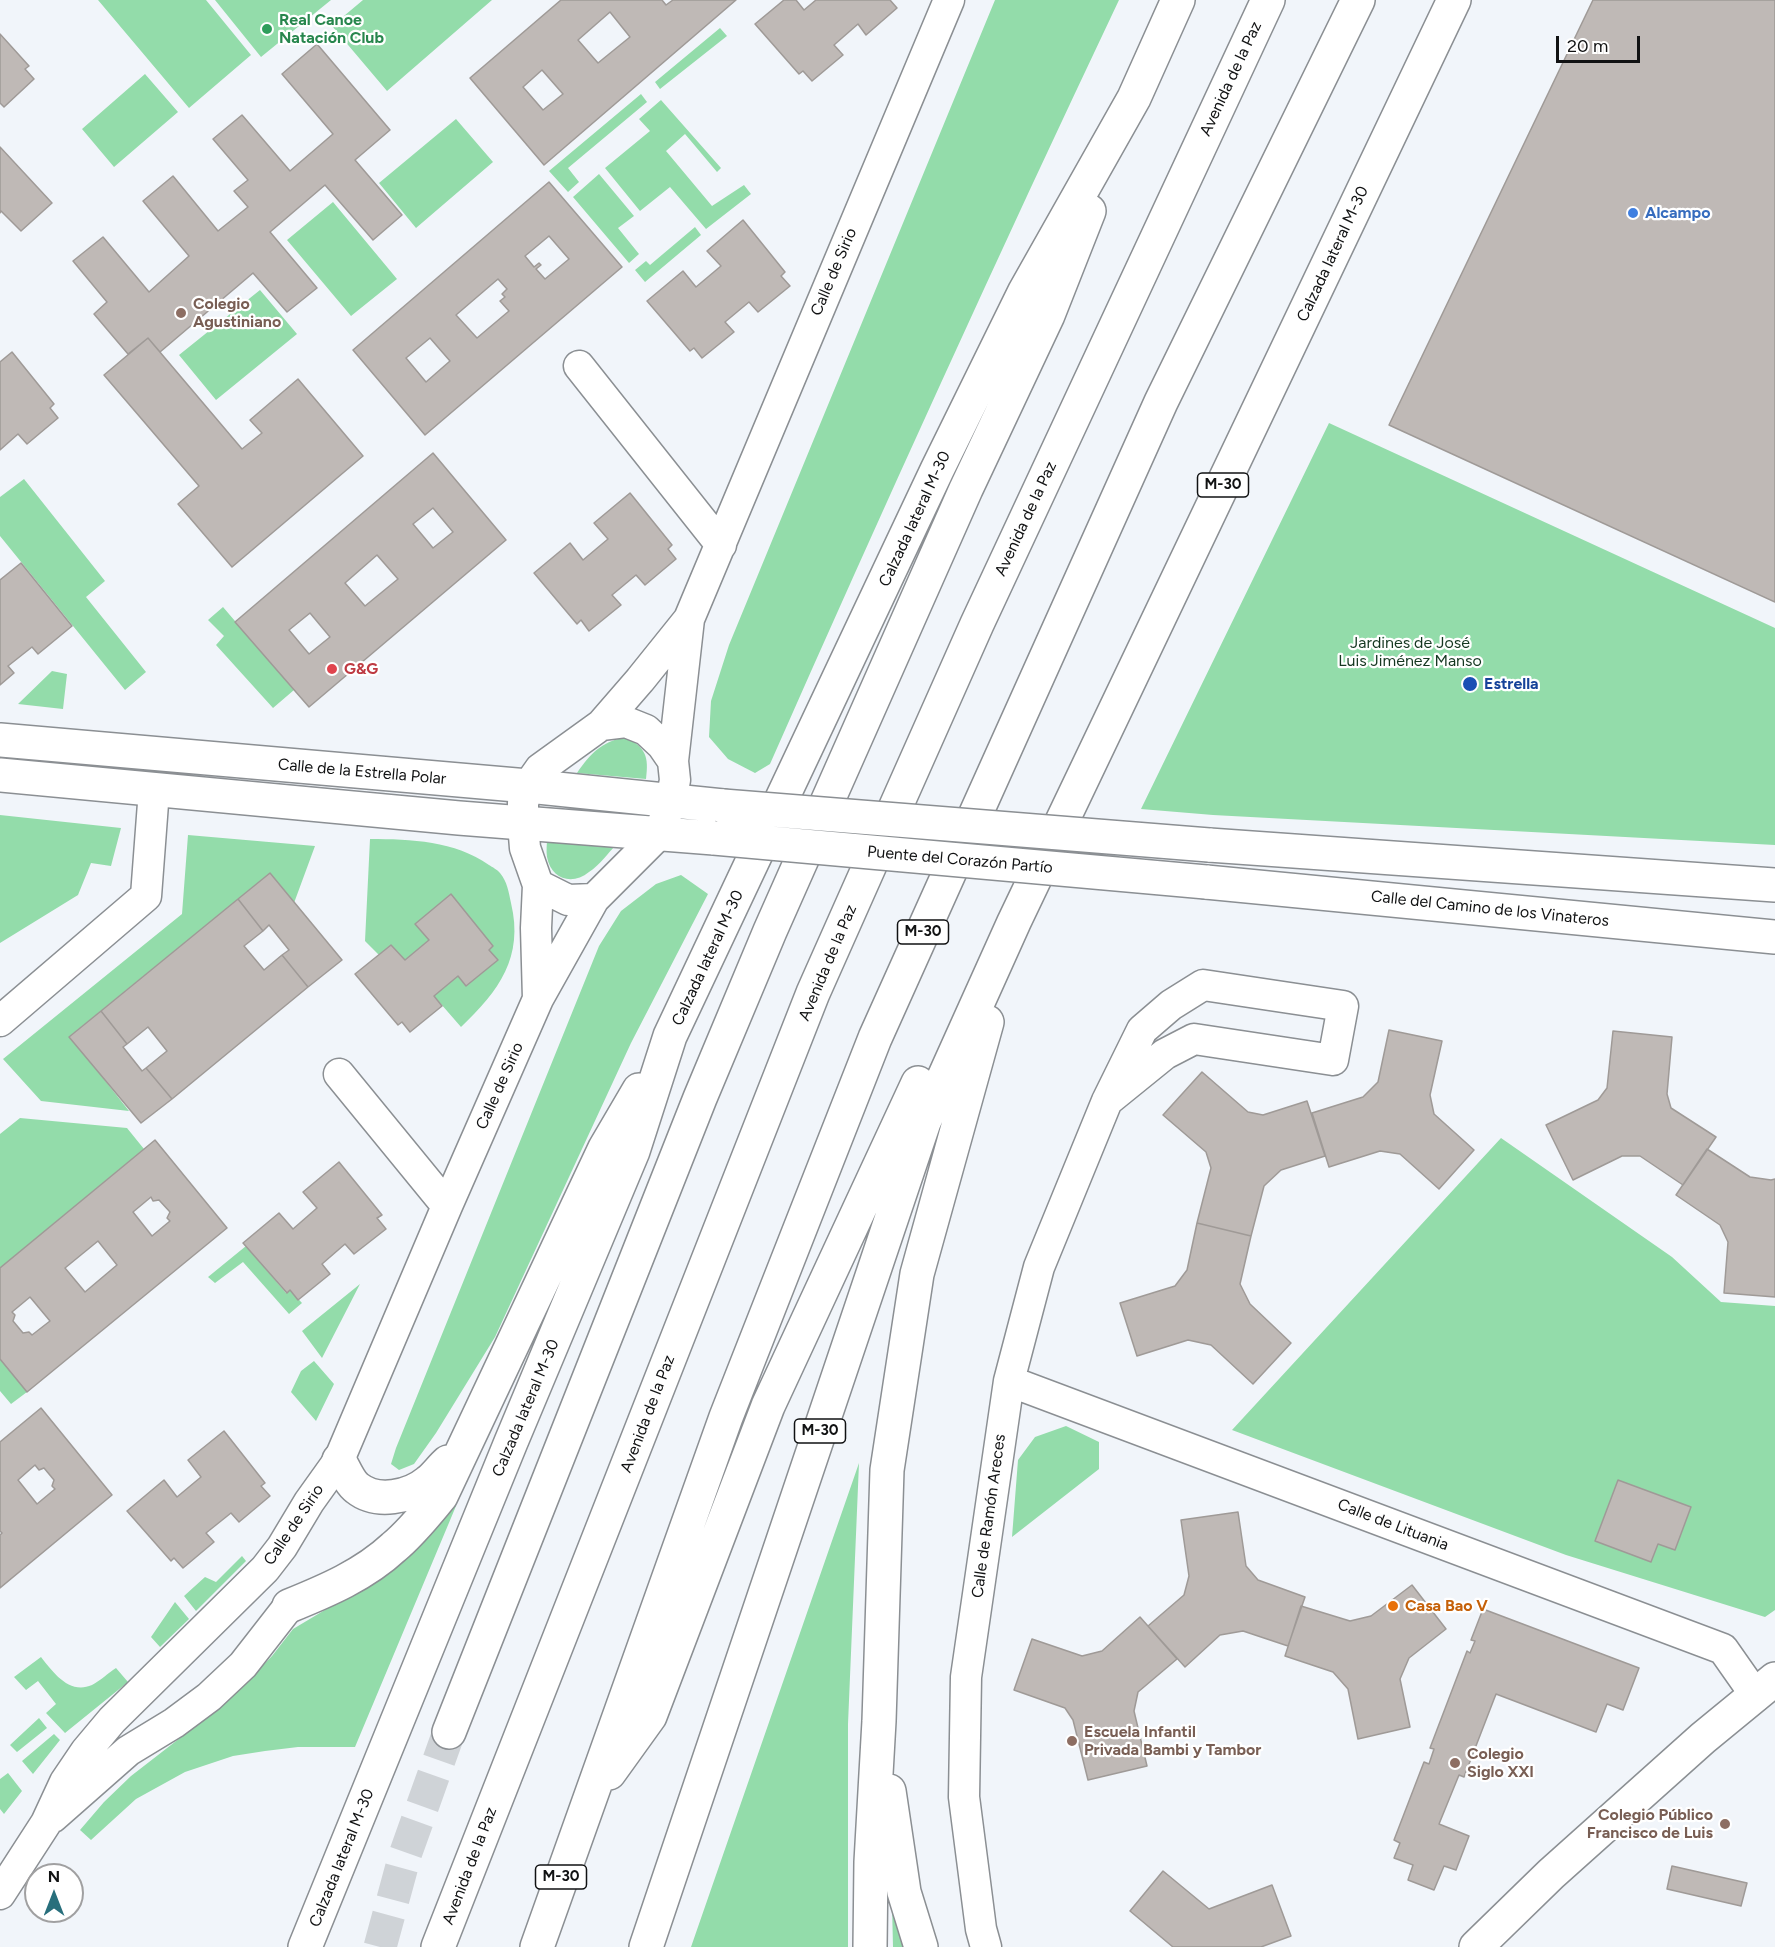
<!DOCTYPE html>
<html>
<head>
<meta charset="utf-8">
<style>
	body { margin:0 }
	#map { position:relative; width:1775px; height:1947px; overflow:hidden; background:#f1f5fa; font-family:Figtree,sans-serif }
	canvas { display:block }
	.north { position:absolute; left:24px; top:1863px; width:60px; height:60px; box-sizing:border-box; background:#fff; border:2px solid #a0a0a1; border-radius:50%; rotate:0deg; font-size:16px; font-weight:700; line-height:24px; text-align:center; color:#111213 }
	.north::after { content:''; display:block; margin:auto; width:21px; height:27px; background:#286f7c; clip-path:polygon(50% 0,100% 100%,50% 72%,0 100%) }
	.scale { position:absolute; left:1556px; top:36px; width:84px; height:27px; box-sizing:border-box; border:3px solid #111213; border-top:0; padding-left:8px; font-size:18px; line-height:21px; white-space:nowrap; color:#111213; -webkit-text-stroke:4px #fff; paint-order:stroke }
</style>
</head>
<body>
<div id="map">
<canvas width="1775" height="1947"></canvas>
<div class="north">N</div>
<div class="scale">20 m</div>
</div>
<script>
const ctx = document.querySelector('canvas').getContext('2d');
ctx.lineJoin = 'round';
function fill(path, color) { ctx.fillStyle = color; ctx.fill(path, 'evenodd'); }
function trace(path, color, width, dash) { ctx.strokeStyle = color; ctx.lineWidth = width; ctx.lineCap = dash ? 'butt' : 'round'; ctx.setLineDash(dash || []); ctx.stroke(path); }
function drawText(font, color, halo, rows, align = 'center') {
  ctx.font = font + ' Figtree,sans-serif'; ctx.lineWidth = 4.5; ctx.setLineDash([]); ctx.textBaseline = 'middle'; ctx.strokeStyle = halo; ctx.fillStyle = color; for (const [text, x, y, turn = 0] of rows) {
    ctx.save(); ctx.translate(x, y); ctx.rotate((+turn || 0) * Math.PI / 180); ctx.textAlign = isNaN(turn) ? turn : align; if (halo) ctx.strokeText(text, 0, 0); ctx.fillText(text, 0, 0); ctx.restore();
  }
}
fill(new Path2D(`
	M 98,0 L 206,0 L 251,55 L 189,108 Z
	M 215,0 L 331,0 L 261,57 Z
	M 363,0 L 492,0 L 387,91 L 332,26 Z
	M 995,0 L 1119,0 C 999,253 883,508 770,764 L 755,773 L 728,759 L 709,737 L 711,701 L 729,645 Z
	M 720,28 L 727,36 L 660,89 L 655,82 Z
	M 145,74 L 178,112 L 114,167 L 82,129 Z
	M 641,94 L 647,102 L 568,168 L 579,182 L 568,192 L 549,171 Z
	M 661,100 L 721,168 L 717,172 L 685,134 L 666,151 L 712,206 L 744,185 L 751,194 L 706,229 L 670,187 L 640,211 L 605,168 L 650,131 L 639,119 Z
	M 456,119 L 493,162 L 416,228 L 379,183 Z
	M 599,174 L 634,216 L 618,228 L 639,254 L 629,263 L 573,197 Z
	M 333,202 L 397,279 L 351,316 L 287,240 Z
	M 695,227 L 701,235 L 645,282 L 635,270 L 646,261 L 650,265 Z
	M 260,290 L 297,334 L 216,400 L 179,355 Z
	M 1329,423 L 1775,628 L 1775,845 L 1213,815 L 1141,809 Z
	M 24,479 L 105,581 L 86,597 L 146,672 L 125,690 L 0,536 L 0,497 Z
	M 223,607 L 294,690 L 273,708 L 216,645 L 224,636 L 208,620 Z
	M 52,671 L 67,674 L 63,709 L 18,704 Z
	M 625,737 C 646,747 649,757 646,779 L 577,773 C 591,753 600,743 625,737 Z
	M 0,815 L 121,828 L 111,866 L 91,863 L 78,895 L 0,943 Z
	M 188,835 L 315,846 L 294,903 L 270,873 L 70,1036 L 129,1111 L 41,1101 L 3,1059 L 182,914 Z
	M 547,838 L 616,845 C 607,854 600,865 589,872 C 572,886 551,879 547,857 C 546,851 547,844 547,838 Z
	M 370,839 C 411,839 455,841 489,865 C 492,867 498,870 500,873 C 507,881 509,893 511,903 C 524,957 499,991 461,1027 L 434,996 L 458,976 L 466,986 L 497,960 L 489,950 L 493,946 L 451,894 L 416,924 L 429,940 L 405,960 L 391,945 L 379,955 L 365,941 Z
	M 681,875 L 708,894 L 631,1043 L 495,1337 L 436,1433 L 414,1464 L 399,1470 L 391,1464 L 396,1448 L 599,946 L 621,911 L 656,884 Z
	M 20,1118 L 127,1128 L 144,1149 L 0,1268 L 0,1134 Z
	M 1501,1138 L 1672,1257 L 1721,1302 L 1775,1306 L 1775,1610 L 1765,1617 L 1566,1555 L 1232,1430 Z
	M 246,1246 L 286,1293 L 290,1290 L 302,1303 L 289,1314 L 243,1262 L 215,1283 L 208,1277 Z
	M 360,1284 L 322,1358 L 302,1331 Z
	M 0,1359 L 27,1392 L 11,1404 L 0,1391 Z
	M 314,1361 L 334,1384 L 316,1421 L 291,1392 L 301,1371 Z
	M 1066,1426 L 1099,1442 L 1099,1469 L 1012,1537 L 1018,1460 L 1035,1437 Z
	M 859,1463 L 848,1724 L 848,1947 L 691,1947 Z
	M 454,1504 L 456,1506 L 355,1747 L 298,1747 L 265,1751 L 233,1756 L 185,1772 L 136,1799 L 91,1840 L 80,1830 L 104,1802 L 131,1776 L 229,1700 L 272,1656 L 293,1629 L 345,1598 Z
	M 242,1556 L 246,1561 L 196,1611 L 184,1596 L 205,1577 L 216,1582 Z
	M 175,1602 L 189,1619 L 160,1647 L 151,1637 Z
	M 41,1657 C 53,1672 69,1695 92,1685 C 100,1681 108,1673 116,1668 L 128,1682 L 65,1733 L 46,1713 L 56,1704 L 38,1681 L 26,1690 L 14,1677 Z
	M 39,1718 L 47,1728 L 17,1752 L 10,1745 Z
	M 54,1734 L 60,1740 L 33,1774 L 22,1761 Z
	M 8,1773 L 22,1791 L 4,1814 L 0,1809 L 0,1779 Z
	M 892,1905 L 910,1947 L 893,1947 Z`), '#93dcaa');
const building = new Path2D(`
	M 561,0 L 662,0 L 666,5 L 673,0 L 736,0 L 544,165 L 470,78 ZM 610,12 L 630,37 L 598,63 L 578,40 ZM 542,70 L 563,94 L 543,110 L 523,87 Z
	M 784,0 L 796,0 L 804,10 L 816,0 L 890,0 L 897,8 L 866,35 L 858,24 L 834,45 L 843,55 L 812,81 L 803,71 L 799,74 L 755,24 Z
	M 1593,0 L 1775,0 L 1775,602 L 1389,425 Z
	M 0,34 L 29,66 L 25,69 L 34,79 L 4,107 L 0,103 Z
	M 317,44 L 390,130 L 355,160 L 402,215 L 373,240 L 325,185 L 270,232 L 317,288 L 287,312 L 253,273 L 160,352 L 148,338 L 128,354 L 94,314 L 107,302 L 73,261 L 103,237 L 149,292 L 189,256 L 143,201 L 173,176 L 218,231 L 248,207 L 234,191 L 248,180 L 213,139 L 242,115 L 290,171 L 333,134 L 282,74 Z
	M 0,147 L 52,203 L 21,231 L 1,211 L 0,213 Z
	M 549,182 L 622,267 L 425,435 L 353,350 ZM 549,236 L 569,259 L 545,279 L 536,269 L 541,265 L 539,263 L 534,267 L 525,256 ZM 498,279 L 507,289 L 502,294 L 505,297 L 500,301 L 509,311 L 477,338 L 456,315 ZM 430,338 L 450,361 L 426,382 L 406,358 Z
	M 743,220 L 785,272 L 781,276 L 790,286 L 758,312 L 749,302 L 725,322 L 734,332 L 702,358 L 694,348 L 690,351 L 647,301 L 683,271 L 696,287 L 721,266 L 707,251 Z
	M 148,338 L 242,449 L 262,433 L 250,420 L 298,379 L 363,456 L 232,567 L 178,504 L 199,486 L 104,375 Z
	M 12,352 L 54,404 L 50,408 L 58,418 L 27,444 L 18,434 L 0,450 L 0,362 Z
	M 433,453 L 506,540 L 309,707 L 235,622 ZM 433,508 L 453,532 L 433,548 L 413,524 ZM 377,555 L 398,579 L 365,606 L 345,583 ZM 310,613 L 330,637 L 309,654 L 289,630 Z
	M 630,493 L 672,545 L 668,549 L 676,559 L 645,585 L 636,575 L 612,595 L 621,605 L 589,631 L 581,620 L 577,624 L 534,573 L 570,543 L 583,560 L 608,539 L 594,523 Z
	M 21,563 L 72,626 L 38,654 L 32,647 L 8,666 L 14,673 L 0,685 L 0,580 Z
	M 270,873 L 342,960 L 308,987 L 282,955 L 289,950 L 269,925 L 263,931 L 238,899 Z
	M 451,894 L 493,946 L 489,950 L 498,960 L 466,986 L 458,976 L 434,996 L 442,1006 L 410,1032 L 402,1022 L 398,1025 L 355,974 L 391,945 L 405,960 L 429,940 L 415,924 Z
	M 238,899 L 263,931 L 244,946 L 264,970 L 282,955 L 308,987 L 172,1099 L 146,1068 L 167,1051 L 148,1027 L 127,1044 L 101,1011 Z
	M 101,1011 L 127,1044 L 123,1047 L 142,1071 L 146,1068 L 172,1099 L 141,1123 L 69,1037 Z
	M 1389,1030 L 1442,1041 L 1430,1095 L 1434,1114 L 1474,1150 L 1439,1189 L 1400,1154 L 1380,1151 L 1329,1167 L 1312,1113 L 1363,1097 L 1378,1082 Z
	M 1613,1031 L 1672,1037 L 1667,1094 L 1671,1108 L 1716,1137 L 1683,1185 L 1640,1156 L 1622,1156 L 1573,1180 L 1546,1125 L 1598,1100 L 1607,1088 Z
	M 1202,1072 L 1248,1112 L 1263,1115 L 1307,1101 L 1325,1156 L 1281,1170 L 1264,1186 L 1251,1236 L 1197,1223 L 1211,1168 L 1206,1152 L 1163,1115 Z
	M 155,1140 L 227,1228 L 27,1392 L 0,1359 L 0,1268 ZM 151,1197 L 153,1201 L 159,1200 L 170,1212 L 167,1218 L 170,1221 L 152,1236 L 133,1212 ZM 98,1241 L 117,1265 L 85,1292 L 65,1268 ZM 30,1297 L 50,1321 L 32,1335 L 29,1332 L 23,1333 L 13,1321 L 15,1315 L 12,1312 Z
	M 1707,1149 L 1750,1177 L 1771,1180 L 1775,1179 L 1775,1297 L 1724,1293 L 1728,1242 L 1720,1225 L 1676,1195 Z
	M 339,1162 L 382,1215 L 377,1218 L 386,1229 L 354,1254 L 345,1244 L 322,1264 L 330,1274 L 298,1300 L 290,1290 L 287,1293 L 243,1243 L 279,1213 L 293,1229 L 317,1208 L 303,1192 Z
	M 1197,1223 L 1251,1236 L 1240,1284 L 1250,1304 L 1291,1343 L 1253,1384 L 1211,1345 L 1188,1340 L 1137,1356 L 1120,1303 L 1175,1286 L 1187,1270 Z
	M 41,1408 L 112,1495 L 0,1588 L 0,1535 L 2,1533 L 0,1531 L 0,1442 ZM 35,1465 L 39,1470 L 44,1468 L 54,1480 L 52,1486 L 55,1489 L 37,1504 L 18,1480 Z
	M 224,1431 L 265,1483 L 261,1486 L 270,1496 L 239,1522 L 231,1513 L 206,1533 L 214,1542 L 183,1568 L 174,1558 L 171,1561 L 127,1511 L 164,1480 L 177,1497 L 201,1477 L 188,1460 Z
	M 1618,1480 L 1691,1507 L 1675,1550 L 1658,1544 L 1651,1562 L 1595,1541 Z
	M 1238,1512 L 1246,1566 L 1258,1580 L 1305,1597 L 1288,1646 L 1243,1631 L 1220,1635 L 1185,1667 L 1148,1626 L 1184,1595 L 1189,1576 L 1181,1520 Z
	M 1412,1585 L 1446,1629 L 1409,1658 L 1400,1679 L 1410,1727 L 1358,1739 L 1348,1689 L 1333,1672 L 1285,1656 L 1301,1606 L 1350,1621 L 1371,1616 Z
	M 1483,1609 L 1639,1668 L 1623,1710 L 1607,1704 L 1596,1732 L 1496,1694 L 1464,1777 L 1459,1775 L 1439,1824 L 1469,1836 L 1456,1870 L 1444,1866 L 1434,1890 L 1408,1880 L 1413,1865 L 1394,1858 L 1400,1843 L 1394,1840 L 1424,1762 L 1429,1764 L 1434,1749 L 1430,1748 L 1467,1651 L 1470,1653 L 1475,1641 L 1471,1640 Z
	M 1140,1617 L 1177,1659 L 1138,1692 L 1134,1711 L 1147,1766 L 1088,1780 L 1073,1720 L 1065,1708 L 1014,1690 L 1032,1639 L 1082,1656 L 1102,1651 Z
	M 1672,1866 L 1747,1883 L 1741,1906 L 1667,1889 Z
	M 1163,1871 L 1209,1909 L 1272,1885 L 1291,1936 L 1261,1947 L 1173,1947 L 1130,1911 Z`);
fill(building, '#bfb9b6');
trace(building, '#9f9a97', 1.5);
trace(new Path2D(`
	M 380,1947 L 405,1855 L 449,1732`), '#cfd3d7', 33, [33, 16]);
const minor = new Path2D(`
	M 579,366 L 721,545
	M 601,725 L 640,680 L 689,619 L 949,0
	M 673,761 L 689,619
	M 538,885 L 568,900 L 594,899
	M 0,1021 L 146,896 L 154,790
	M 339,1074 L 447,1206
	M 1009,1381 L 1723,1649 L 1756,1696
	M 53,1817 L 128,1751 L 174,1723 L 209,1697 L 243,1665 L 289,1606
	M 0,1894 L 46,1823 L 65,1782 L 86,1751 L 112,1720 L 265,1569 L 282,1547 L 309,1502 L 339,1460 L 447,1206 L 538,999 L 594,899 L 659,834 L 671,801 L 675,780 L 673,761 L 662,745 L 646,730 L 626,722 L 601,725 L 540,769 L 528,786 L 523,803 L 523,823 L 525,848 L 538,885 L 536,928 L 538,999
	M 986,1947 L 981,1929 L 964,1797 L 966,1677 L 1009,1381 L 1039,1267 L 1107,1101 L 1142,1030 L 1171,1005 L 1203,985 L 1343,1006 L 1333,1060 L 1194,1039 L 1165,1054 L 1107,1101`);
const tertiary = new Path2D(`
	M 1476,1947 L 1551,1874 L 1703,1738 L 1775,1679`);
const secondary = new Path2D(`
	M 0,740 L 528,786 L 723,806
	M 0,775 L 459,818 L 714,838
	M 1209,845 L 1775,885
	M 1206,882 L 1775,937`);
const motorway = new Path2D(`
	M 339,1460 C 344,1468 349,1482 357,1488 C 377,1504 410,1497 428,1482 C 435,1477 441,1468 448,1462
	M 289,1606 C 326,1591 364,1575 394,1547 C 412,1532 426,1514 441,1496 L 605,1148 L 639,1090
	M 449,1732 L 700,1098 L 770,931 L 966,489 L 1048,315 L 1089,211
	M 609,1773 L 650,1716 L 768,1406 L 918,1083
	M 889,1791 L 904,1892 L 921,1947
	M 305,1947 L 511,1442 L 633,1151 L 670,1036 L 937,470 L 1025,291 L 1134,98 L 1178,0
	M 438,1947 L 813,993 L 977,624 L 1268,0
	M 537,1947 L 726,1417 L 875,1038 L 1161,402 L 1358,0
	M 646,1947 L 924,1122 L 1014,922 L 1454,0
	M 870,1947 L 871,1862 L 879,1721 L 887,1470 L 917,1274 L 987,1022`);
trace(minor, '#8b8f93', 33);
trace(tertiary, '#8b8f93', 36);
trace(secondary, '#8b8f93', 36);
trace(motorway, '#8b8f93', 36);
trace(minor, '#fff', 30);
trace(tertiary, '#fff', 33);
trace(secondary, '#fff', 33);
trace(motorway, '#fff', 33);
const secondaryBridge = new Path2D(`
	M 723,806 L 1209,845
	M 714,838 L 1206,882`);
trace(secondaryBridge, '#8b8f93', 36, []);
trace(secondaryBridge, '#fff', 33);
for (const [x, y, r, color] of [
	[267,29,6,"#2e9e5b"],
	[1633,213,6,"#3f7fe0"],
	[181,313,6,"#8d6e63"],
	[332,669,6,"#e0444e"],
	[1470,684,8,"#1a4fb4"],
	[1393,1606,6,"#e8710a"],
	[1072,1741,6,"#8d6e63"],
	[1455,1763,6,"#8d6e63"],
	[1725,1824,6,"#8d6e63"]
]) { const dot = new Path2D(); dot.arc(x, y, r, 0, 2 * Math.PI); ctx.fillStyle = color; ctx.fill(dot); trace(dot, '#fff', 2); }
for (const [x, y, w] of [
	[1223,485,51],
	[923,932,51],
	[820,1431,51],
	[561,1877,51]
]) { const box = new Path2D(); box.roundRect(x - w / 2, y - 12, w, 24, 4.5); ctx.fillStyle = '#fff'; ctx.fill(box); trace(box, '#111213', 1.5); }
drawText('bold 15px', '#111213', null, [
	["M-30",1223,485],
	["M-30",923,932],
	["M-30",820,1431],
	["M-30",561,1877]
]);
drawText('bold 16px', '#27864d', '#fff', [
	["Real Canoe",279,20],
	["Natación Club",279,38]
], 'left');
drawText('16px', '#111213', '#fff', [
	["Avenida de la Paz",1231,79,-65],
	["Calzada lateral M-30",1333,254,-65],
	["Calle de Sirio",834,272,-67],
	["Calzada lateral M-30",915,519,-65],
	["Avenida de la Paz",1026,519,-65],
	["Calle de la Estrella Polar",362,772,5],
	["Puente del Corazón Partío",960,860,5],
	["Calle del Camino de los Vinateros",1490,909,6],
	["Calzada lateral M-30",708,958,-65],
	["Avenida de la Paz",828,963,-67],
	["Calle de Sirio",500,1086,-66],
	["Calzada lateral M-30",526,1408,-67],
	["Avenida de la Paz",648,1414,-69],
	["Calle de Ramón Areces",989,1516,-82],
	["Calle de Sirio",294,1525,-56],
	["Calle de Lituania",1393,1525,21],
	["Calzada lateral M-30",342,1858,-68],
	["Avenida de la Paz",470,1866,-69]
]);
drawText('bold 16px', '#366cbe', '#fff', [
	["Alcampo",1645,213]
], 'left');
drawText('bold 16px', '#785e54', '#fff', [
	["Colegio",193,304],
	["Agustiniano",193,322],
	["Escuela Infantil",1084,1732],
	["Privada Bambi y Tambor",1084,1750],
	["Colegio",1467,1754],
	["Siglo XXI",1467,1772],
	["Colegio Público",1713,1815,"right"],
	["Francisco de Luis",1713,1833,"right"]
], 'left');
drawText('16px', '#153721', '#fff', [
	["Jardines de José",1410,643],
	["Luis Jiménez Manso",1410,661]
]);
drawText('bold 16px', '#be3a42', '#fff', [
	["G&G",344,669]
], 'left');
drawText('bold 16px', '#164399', '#fff', [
	["Estrella",1484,684]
], 'left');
drawText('bold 16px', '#c56008', '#fff', [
	["Casa Bao V",1405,1606]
], 'left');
</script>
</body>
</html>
